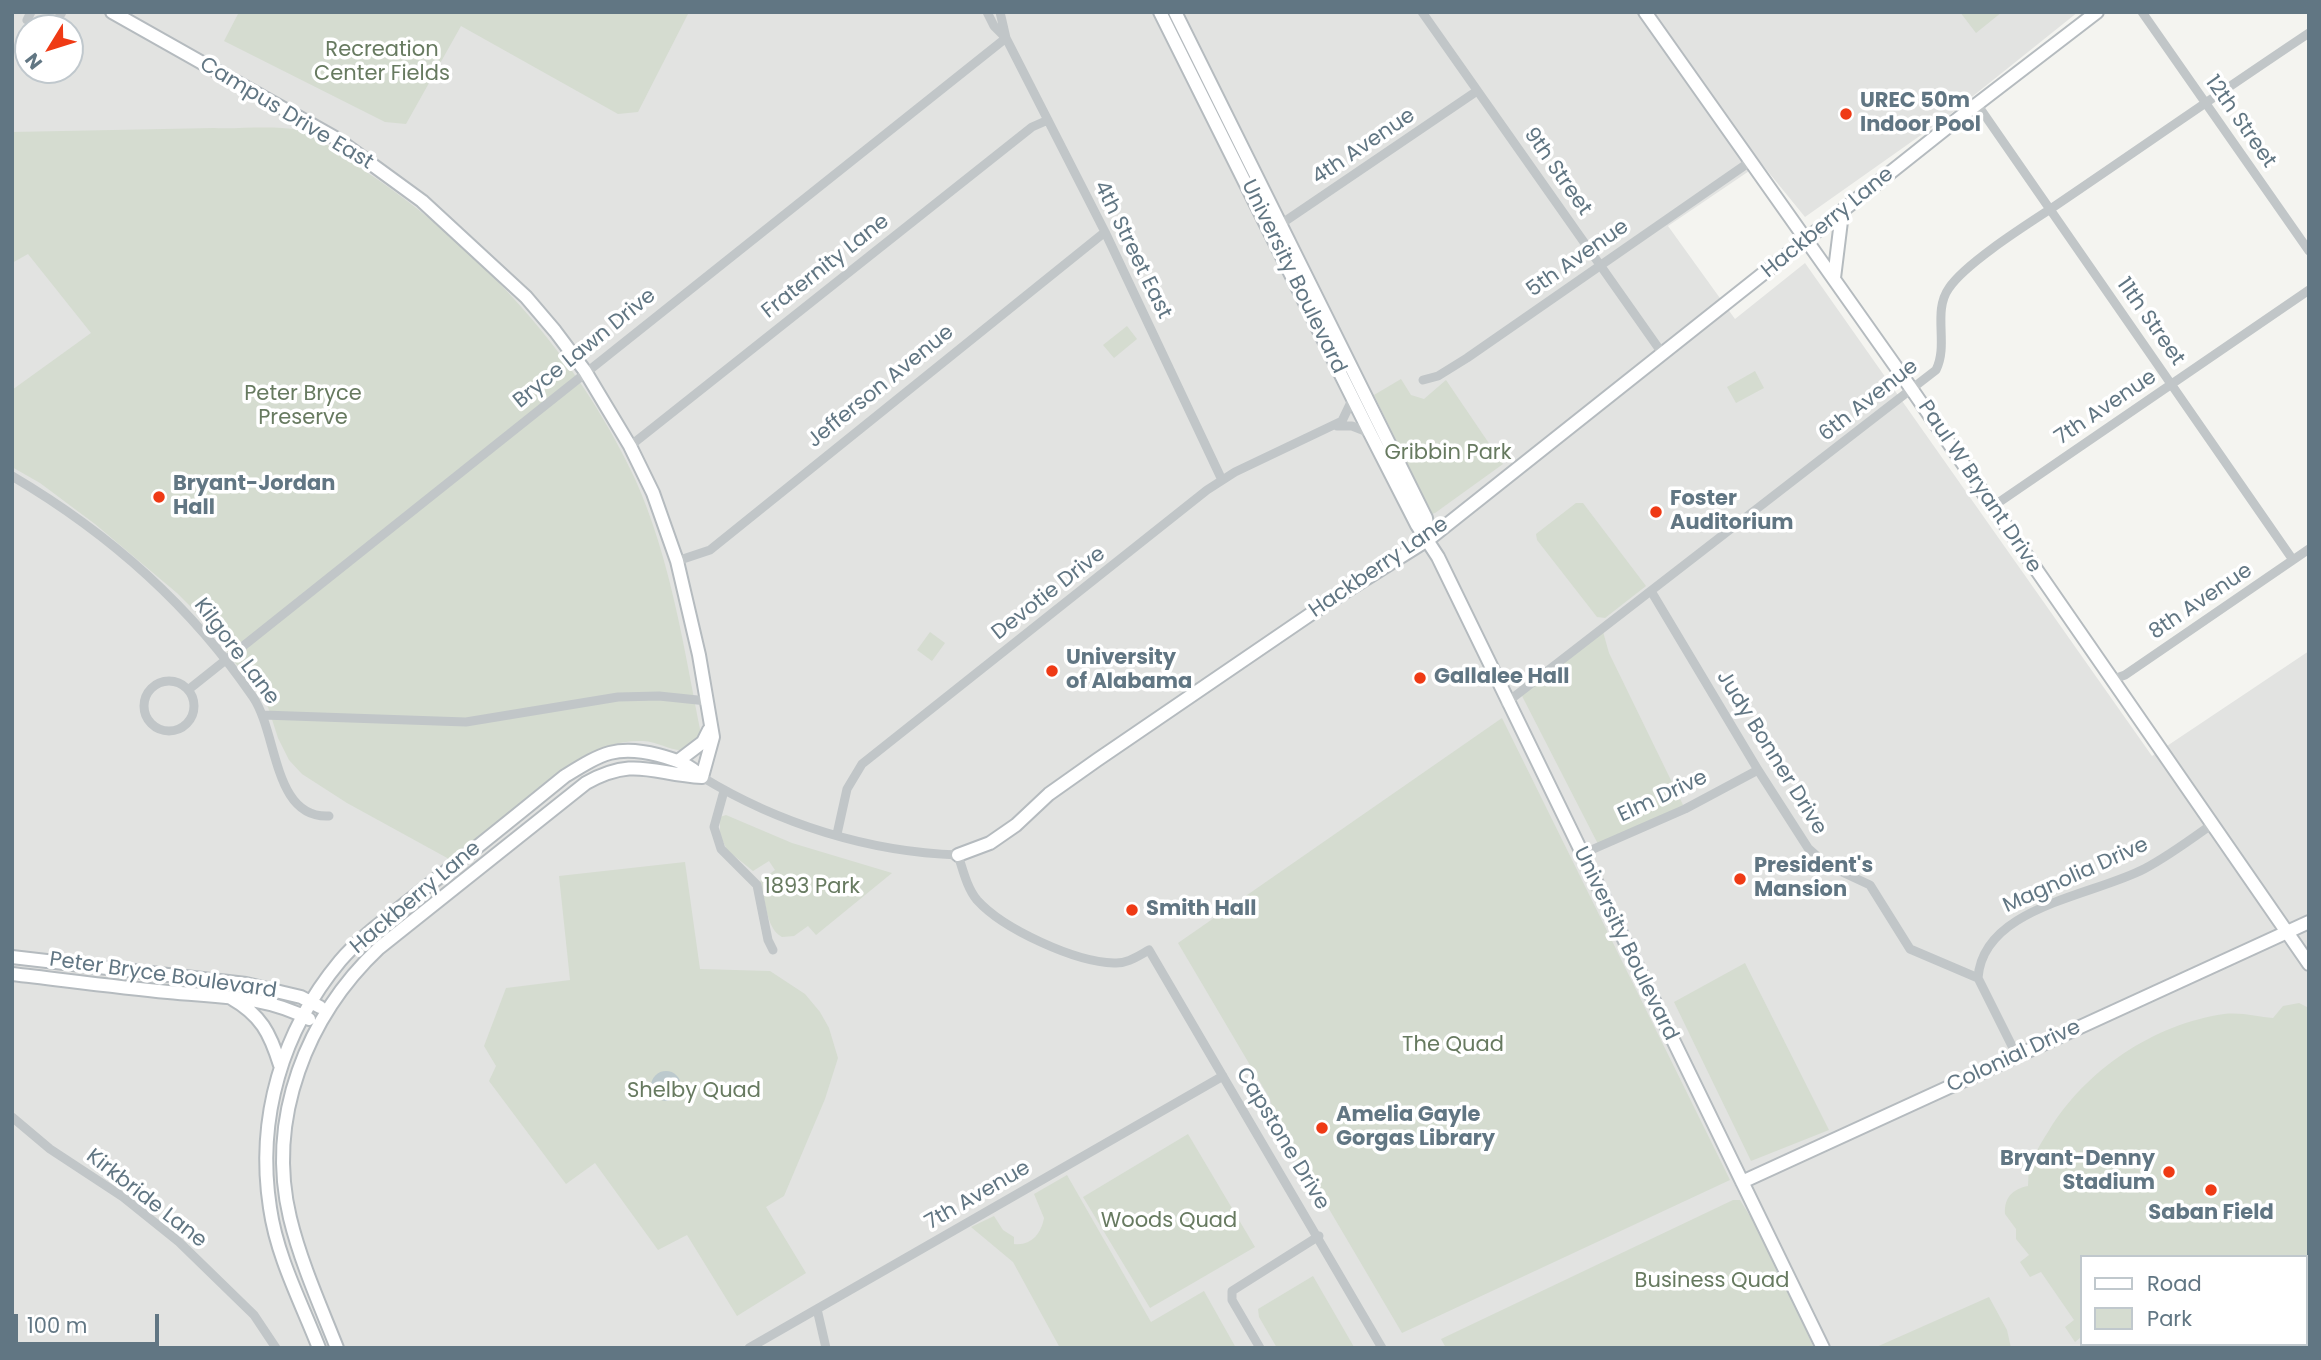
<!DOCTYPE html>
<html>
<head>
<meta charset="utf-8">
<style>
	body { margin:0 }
	#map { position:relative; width:2321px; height:1360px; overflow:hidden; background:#f4f4f0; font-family:Poppins,sans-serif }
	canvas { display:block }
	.frame { position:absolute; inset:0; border:14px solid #617683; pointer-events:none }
	.legend { position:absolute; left:2080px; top:1255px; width:228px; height:91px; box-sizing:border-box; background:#fff; border:2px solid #c0c8cd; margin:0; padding:9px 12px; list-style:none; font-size:21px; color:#617683 }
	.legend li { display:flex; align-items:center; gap:14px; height:35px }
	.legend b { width:35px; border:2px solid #c0c8cd }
	.north { position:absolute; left:14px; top:14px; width:70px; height:70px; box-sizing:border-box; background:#fff; border:2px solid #c0c8cd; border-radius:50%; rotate:232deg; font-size:19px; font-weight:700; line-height:28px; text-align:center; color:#617683 }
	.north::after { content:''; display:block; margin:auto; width:24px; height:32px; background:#ef3a15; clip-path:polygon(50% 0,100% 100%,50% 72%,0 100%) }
	.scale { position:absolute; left:14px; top:1314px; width:145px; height:32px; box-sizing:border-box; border:4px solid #617683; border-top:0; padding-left:9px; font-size:21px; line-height:24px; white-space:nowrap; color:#617683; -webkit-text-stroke:5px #fff; paint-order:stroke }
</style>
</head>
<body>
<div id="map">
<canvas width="2321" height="1360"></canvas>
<div class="frame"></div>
<ul class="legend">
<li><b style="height:9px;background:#fff"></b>Road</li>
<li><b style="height:19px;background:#d5dcd0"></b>Park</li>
</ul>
<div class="north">N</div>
<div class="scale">100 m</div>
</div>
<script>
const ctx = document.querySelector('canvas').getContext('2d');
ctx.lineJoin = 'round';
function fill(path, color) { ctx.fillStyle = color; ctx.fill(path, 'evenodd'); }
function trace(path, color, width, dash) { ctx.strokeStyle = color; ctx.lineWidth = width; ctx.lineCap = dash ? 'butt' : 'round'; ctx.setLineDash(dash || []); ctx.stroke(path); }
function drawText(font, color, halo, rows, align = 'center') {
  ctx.font = font + ' Poppins,sans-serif'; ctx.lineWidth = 7; ctx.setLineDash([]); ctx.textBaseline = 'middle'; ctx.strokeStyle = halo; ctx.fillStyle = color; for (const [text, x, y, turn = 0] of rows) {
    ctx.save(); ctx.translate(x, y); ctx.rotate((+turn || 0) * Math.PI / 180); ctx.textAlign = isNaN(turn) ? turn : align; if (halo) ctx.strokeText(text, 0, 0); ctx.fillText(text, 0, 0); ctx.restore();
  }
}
fill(new Path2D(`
	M 12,12 L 2078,12 L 1948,116 L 1805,217 L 1761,163 L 1668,226 L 1735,319 L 1805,263 L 2152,756 L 2309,651 L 2309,1348 L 12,1348 ZM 28,28 L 70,28 L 70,70 L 28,70 ZM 2081,1257 L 2305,1257 L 2305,1344 L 2081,1344 Z`), '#e2e3e1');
fill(new Path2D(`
	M 239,12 L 689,12 L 638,112 L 618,114 L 461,26 L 406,124 L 385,122 L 224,41 Z
	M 1960,12 L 2002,12 L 1976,33 Z
	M 214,128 C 241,129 272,125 299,130 C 315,133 334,151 348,160 C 469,236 575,349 635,479 C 671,559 684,649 701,734 C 685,765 667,742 643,741 C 621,740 602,747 583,756 L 449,859 L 347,803 L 302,774 L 289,760 L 278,738 L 268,707 L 203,619 L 177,593 L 95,524 L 40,483 L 12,467 L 12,390 L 91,333 L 28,254 L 12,263 L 12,132 Z
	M 1127,326 L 1137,339 L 1114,358 L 1103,345 Z
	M 1755,371 L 1764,388 L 1736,403 L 1727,387 Z
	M 1401,379 L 1411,395 L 1424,399 L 1446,380 L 1503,464 L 1435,513 L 1432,514 L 1374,395 Z
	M 1576,503 L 1583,503 L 1646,586 L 1605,618 L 1597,617 L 1537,540 L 1536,534 Z
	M 1602,628 L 1609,653 L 1685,809 L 1599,846 L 1521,694 Z
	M 930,632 L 945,643 L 932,661 L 917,650 Z
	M 1502,718 L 1730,1180 L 1402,1333 L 1309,1175 L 1303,1169 L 1274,1117 L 1270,1099 L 1178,943 Z
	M 726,815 L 792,843 L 892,873 L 816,935 L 808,926 L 794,936 L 782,937 C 765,928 766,898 760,881 L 775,870 L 769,861 L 753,871 L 727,850 L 720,835 L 720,817 Z
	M 685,862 L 700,969 L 770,971 L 805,994 L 820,1012 L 829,1028 L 838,1058 L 825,1099 L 784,1196 L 766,1207 L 806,1273 L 737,1316 L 687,1235 L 658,1250 L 595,1163 L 566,1184 L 489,1081 L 496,1066 L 484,1046 L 506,988 L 570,980 L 559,876 Z
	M 1745,963 L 1829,1130 L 1751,1161 L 1674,1002 Z
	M 2299,1003 L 2309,1008 L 2309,1317 L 2305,1320 L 2305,1257 L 2081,1257 L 2081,1337 L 2075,1342 L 2065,1327 L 2074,1320 L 2041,1272 L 2030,1277 L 2020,1262 L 2029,1255 L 2016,1239 L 2016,1229 L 2005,1214 C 2004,1197 2013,1189 2028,1186 L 2029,1164 L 2032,1165 C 2034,1154 2042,1141 2048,1132 C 2085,1070 2154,1024 2224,1014 C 2242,1012 2259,1017 2273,1018 L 2283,1006 Z
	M 1188,1134 L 1255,1247 L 1150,1308 L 1083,1197 Z
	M 1067,1175 L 1151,1322 L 1204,1291 L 1236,1348 L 1060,1348 L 1013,1262 L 971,1227 L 994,1216 L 1003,1230 L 1014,1237 L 1014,1244 C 1031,1246 1041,1234 1044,1218 L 1034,1194 Z
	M 1733,1200 L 1740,1200 L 1764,1239 L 1814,1348 L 1446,1348 L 1441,1339 Z
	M 1313,1276 L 1354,1347 L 1355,1348 L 1277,1348 L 1259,1317 L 1258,1309 Z
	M 1989,1297 L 2007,1330 L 2011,1348 L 1874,1348 Z
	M 2091,1344 L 2263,1344 L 2257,1348 L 2093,1348 Z`), '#d5dcd0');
fill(new Path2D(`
	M651 1086a15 15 0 1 1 30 0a15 15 0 1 1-30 0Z`), '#bcc9cd');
const secondary = new Path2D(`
	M 112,12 L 337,139 L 422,201 L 526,297 L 555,331 L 585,371 L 630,446 L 653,493 L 677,561 L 699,655 L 713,737 L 702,777
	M 1160,12 L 1370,433 L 1417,525 L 1438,557 L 1823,1348
	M 1175,12 L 1426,518 L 1429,539
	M 1645,12 L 1908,384 L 2309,964
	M 1834,278 L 1842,213
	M 678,761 L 703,742 L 709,730
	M 958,855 L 990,843 L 1016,825 L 1049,794 L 1097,760 L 1324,605 L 1429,539 L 1959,118 L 2097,12
	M 12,957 L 246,984 L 301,997 L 320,1007
	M 12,974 C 64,980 116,987 168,992 C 218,997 264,995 309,1019
	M 231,998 C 261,1015 270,1033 280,1065
	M 1742,1182 L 2309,922
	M 319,1348 C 301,1302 277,1257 270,1208 C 256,1118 282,1031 340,961 C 362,935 393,914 420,892 C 469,854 517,815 565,776 C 601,754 616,744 658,755 C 677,760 688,764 702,777
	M 337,1348 C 320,1305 301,1263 290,1218 C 266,1118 307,1016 379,948 L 586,783 C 635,756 652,774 702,777`);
trace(secondary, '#b5bbbf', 16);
trace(new Path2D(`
	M 31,12 L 27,20 L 40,28
	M 987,12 L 994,26 L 1006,38
	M 1000,12 L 1006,38 L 1105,232 L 1222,480
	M 1422,12 L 1662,353
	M 2142,12 L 2309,251
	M 53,28 L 62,12
	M 1977,104 L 2293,560
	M 1278,226 L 1477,91
	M 1423,380 L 1438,376 L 1467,358 L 1751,161
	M 1337,426 L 1352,426 L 1370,433
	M 630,446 L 1032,127 L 1048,120
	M 12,476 C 107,532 191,606 253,697 C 278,734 273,819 329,816
	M 1992,507 L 2309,290
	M 677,561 L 710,550 L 1105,232
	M 1651,591 L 1758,770 L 1808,848 L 1827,865 L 1870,885 L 1910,949 L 1978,978 L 2012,1046 L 2019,1055
	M 2111,680 L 2125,675 L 2309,549
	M144 706a25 25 0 1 1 50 0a25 25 0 1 1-50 0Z
	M 188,690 L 1006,38
	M 1506,703 L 1936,370 C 1949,344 1932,312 1949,288 C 1965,264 2023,227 2049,210 C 2136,151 2222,91 2309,33
	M 263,715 L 466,722 L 618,697 L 659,696 L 707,701
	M 702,777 C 779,824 869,852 958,855 C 963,870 967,888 977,900 C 1003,929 1075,962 1114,963 C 1127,964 1138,956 1149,950 L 1382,1348
	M 724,791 L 714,827 L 721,849 L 757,885 L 768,940 L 773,950
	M 837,834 L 847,789 L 862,764 L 1207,490 L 1235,472 L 1342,421 L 1353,398
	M 1582,854 L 1685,809 L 1758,770
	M 1978,978 C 1983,907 2092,896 2144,869 C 2167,857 2190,840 2211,825
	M 12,1117 L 50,1149 L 123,1197 L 179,1242 L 254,1315 L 276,1348
	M 817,1309 L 826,1348
	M 2305,1320 L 2309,1318
	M 749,1348 L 1223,1076
	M 1260,1348 L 1232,1300 L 1232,1291 L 1319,1236
	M 2268,1348 L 2273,1344`), '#c1c6c8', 9);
trace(secondary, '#fff', 12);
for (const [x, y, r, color] of [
	[1846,114,7,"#ef3a15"],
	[159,497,7,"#ef3a15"],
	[1656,512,7,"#ef3a15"],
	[1052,671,7,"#ef3a15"],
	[1420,678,7,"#ef3a15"],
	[1740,879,7,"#ef3a15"],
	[1132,910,7,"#ef3a15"],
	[1322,1128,7,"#ef3a15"],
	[2169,1172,7,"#ef3a15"],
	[2211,1190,7,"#ef3a15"]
]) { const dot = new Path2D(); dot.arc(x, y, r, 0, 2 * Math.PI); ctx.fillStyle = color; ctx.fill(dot); trace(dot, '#fff', 2.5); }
drawText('21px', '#677a60', '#fff', [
	["Recreation",382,51],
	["Center Fields",382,75],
	["Peter Bryce",303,395],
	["Preserve",303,419],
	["Gribbin Park",1448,454],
	["1893 Park",812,888],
	["The Quad",1453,1046],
	["Shelby Quad",694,1092],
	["Woods Quad",1169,1222],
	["Business Quad",1712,1282]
]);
drawText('bold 21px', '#617683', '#fff', [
	["UREC 50m",1860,102],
	["Indoor Pool",1860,126],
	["Bryant-Jordan",173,485],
	["Hall",173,509],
	["Foster",1670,500],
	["Auditorium",1670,524],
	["University",1066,659],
	["of Alabama",1066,683],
	["Gallalee Hall",1434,678],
	["President's",1754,867],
	["Mansion",1754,891],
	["Smith Hall",1146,910],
	["Amelia Gayle",1336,1116],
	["Gorgas Library",1336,1140],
	["Bryant-Denny",2155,1160,"right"],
	["Stadium",2155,1184,"right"],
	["Saban Field",2211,1214,"center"]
], 'left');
drawText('21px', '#617683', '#fff', [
	["Campus Drive East",286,114,31],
	["12th Street",2240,122,55],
	["4th Avenue",1364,147,-34],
	["9th Street",1557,172,55],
	["Hackberry Lane",1828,223,-39],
	["4th Street East",1132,250,64],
	["5th Avenue",1578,259,-35],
	["Fraternity Lane",826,267,-38],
	["University Boulevard",1293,277,64],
	["11th Street",2150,322,55],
	["Bryce Lawn Drive",585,349,-39],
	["Jefferson Avenue",881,387,-39],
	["6th Avenue",1869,401,-38],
	["7th Avenue",2106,408,-34],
	["Paul W Bryant Drive",1979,487,56],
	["Hackberry Lane",1379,568,-34],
	["Devotie Drive",1049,594,-38],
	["8th Avenue",2201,602,-34],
	["Kilgore Lane",236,652,53],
	["Judy Bonner Drive",1771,753,58],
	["Elm Drive",1663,797,-25],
	["Magnolia Drive",2076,876,-24],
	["Hackberry Lane",416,898,-40],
	["University Boulevard",1625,944,64],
	["Peter Bryce Boulevard",163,976,8],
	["Colonial Drive",2014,1057,-25],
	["Capstone Drive",1282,1139,59],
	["7th Avenue",978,1196,-30],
	["Kirkbride Lane",146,1199,38]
]);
</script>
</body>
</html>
